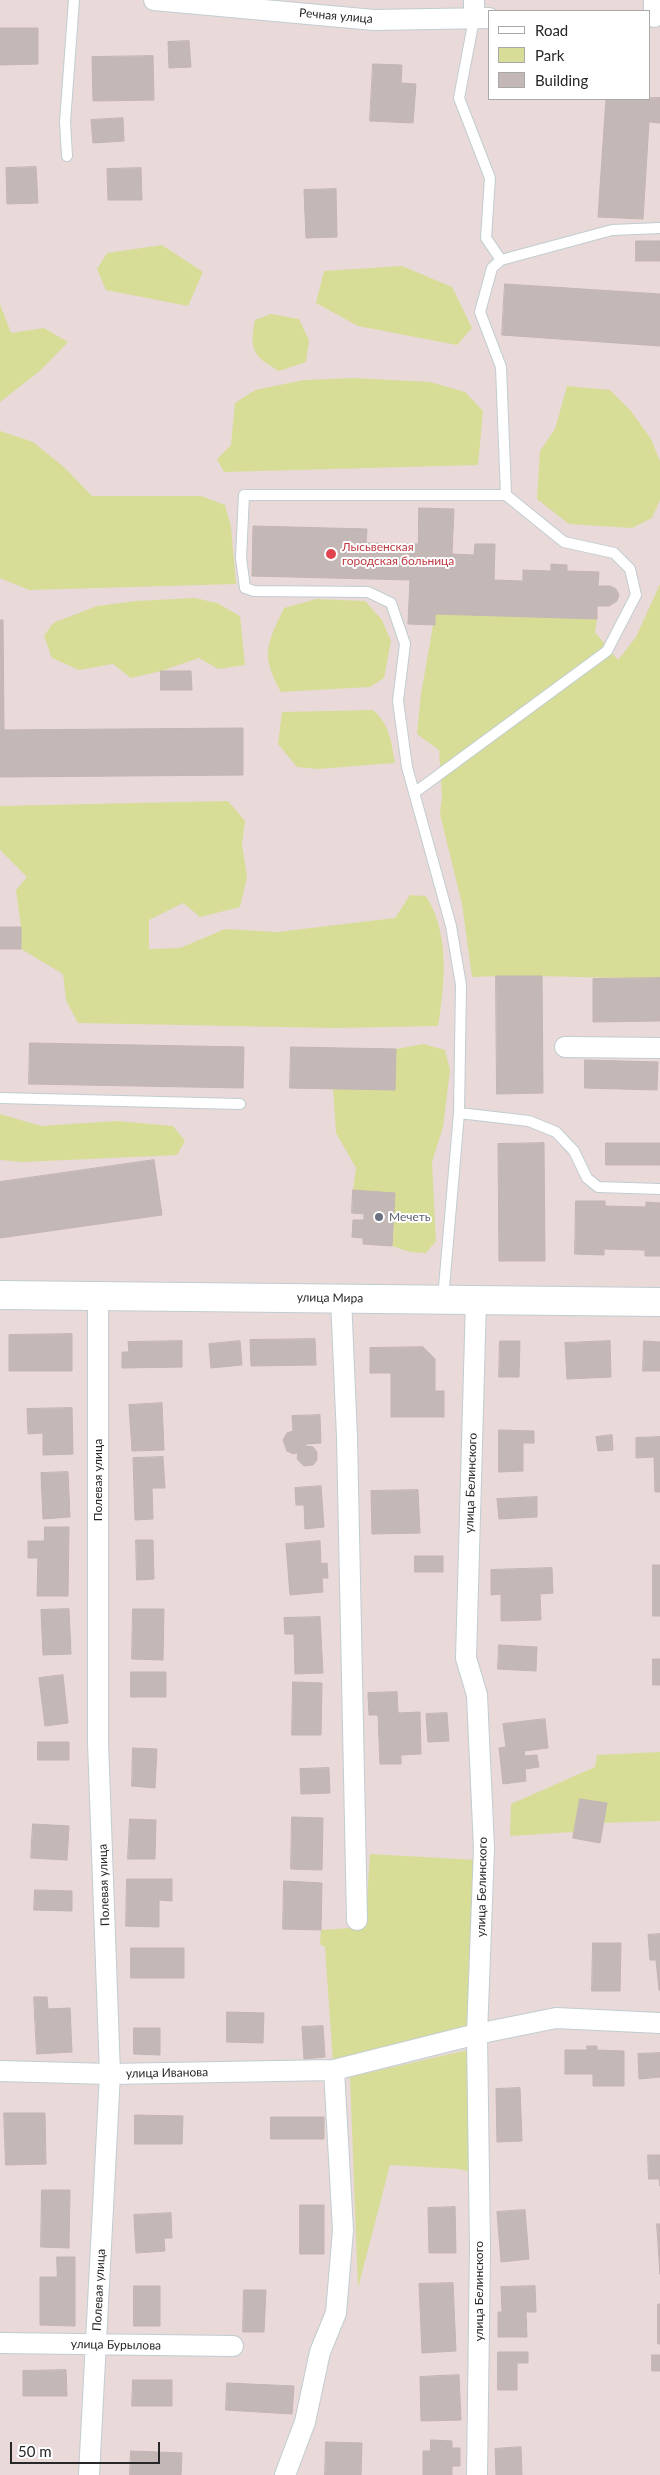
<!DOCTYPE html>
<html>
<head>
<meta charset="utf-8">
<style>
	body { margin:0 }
	#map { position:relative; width:660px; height:2475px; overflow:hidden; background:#e9d9d9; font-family:Lato,sans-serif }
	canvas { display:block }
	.legend { position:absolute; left:488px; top:10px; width:162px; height:90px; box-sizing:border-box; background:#fff; border:1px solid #a9a9a9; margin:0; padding:6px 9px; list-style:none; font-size:15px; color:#272727 }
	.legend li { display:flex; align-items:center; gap:10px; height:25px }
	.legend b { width:25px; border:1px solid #a9a9a9 }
	.scale { position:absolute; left:10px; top:2442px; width:150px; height:22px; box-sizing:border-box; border:2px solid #272727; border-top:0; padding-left:6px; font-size:15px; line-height:18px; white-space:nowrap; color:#272727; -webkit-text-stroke:4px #fff; paint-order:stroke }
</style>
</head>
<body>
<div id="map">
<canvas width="660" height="2475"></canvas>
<ul class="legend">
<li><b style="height:6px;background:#fff"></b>Road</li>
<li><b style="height:14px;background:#d7dd97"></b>Park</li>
<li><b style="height:14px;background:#c4b8b7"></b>Building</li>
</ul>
<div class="scale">50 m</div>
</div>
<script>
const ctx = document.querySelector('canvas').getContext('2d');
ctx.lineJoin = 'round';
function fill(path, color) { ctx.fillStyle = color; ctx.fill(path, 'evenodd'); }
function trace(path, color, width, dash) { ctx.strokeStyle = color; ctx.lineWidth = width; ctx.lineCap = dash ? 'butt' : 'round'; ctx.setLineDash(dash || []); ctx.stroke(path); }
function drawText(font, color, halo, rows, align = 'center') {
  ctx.font = font + ' Lato,sans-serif'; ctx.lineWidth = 4; ctx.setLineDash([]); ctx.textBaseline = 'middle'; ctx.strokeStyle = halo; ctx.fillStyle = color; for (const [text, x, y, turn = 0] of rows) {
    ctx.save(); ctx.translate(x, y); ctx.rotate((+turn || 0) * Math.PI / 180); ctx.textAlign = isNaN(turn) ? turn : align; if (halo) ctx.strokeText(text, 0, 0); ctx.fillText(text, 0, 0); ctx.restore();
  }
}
fill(new Path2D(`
	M 162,245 L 203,272 L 188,306 L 106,290 L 97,269 L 107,253 Z
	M 402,266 L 452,287 L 472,328 L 457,345 L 358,326 L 316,303 L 324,271 Z
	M 0,304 L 11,333 L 44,328 L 68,342 L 41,370 L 0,402 Z
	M 271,314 L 299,319 L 309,340 L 306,362 L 279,371 C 253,356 249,350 255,320 Z
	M 354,378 L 430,382 L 465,392 L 483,411 L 478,465 L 224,472 L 217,459 L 231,445 L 235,403 L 255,390 L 304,380 Z
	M 567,386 L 610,390 L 631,411 L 651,439 L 660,461 L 660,500 L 652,518 L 632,528 L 569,524 L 537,499 L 540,451 L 555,429 Z
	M 0,431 L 33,442 L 65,468 L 92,496 L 201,496 L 225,505 L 231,527 L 236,584 L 29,590 L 0,578 Z
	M 660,584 L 660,978 C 597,979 535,974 472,977 L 462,904 L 440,814 L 442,797 L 439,750 L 417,734 L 421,694 L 435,614 L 597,619 L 595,632 L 618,660 L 636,637 Z
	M 195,598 L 217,603 L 240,616 L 245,665 L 218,669 L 199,658 L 161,671 L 131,678 L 113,664 L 79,670 L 52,658 L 44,636 L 53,623 L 97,606 L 136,601 Z
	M 316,599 L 365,601 L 382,620 L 391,641 L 384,678 L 370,687 L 281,692 C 260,655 267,644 284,608 Z
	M 373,710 C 390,725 391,741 395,763 L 318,769 L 297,767 L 278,744 L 282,712 Z
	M 228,801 L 245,821 L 242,845 L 247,877 L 240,907 L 200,917 L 183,903 L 149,920 L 149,949 L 180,948 L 225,929 L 277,932 L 395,918 L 410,895 L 426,896 C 450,934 445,984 438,1026 L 335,1028 L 78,1023 L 66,1000 L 63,974 L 21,949 L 21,927 L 16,890 L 27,877 L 0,850 L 0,806 Z
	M 424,1044 L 445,1050 L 450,1070 L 443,1127 L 432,1162 L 436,1241 L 426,1253 L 410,1252 L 392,1246 L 395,1193 L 353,1190 L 356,1168 L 336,1133 L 333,1089 L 395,1090 L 396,1049 Z
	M 0,1114 L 41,1126 L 116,1121 L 173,1126 L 185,1141 L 177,1155 L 23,1162 L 0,1160 Z
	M 660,1752 L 660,1821 L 604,1823 L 607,1804 L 580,1799 L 574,1832 L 510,1836 L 511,1804 L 595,1767 L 597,1755 Z
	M 370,1854 L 476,1860 L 468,2028 L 333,2063 L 325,1947 L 320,1944 L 321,1930 L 365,1927 Z
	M 468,2050 L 470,2172 L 459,2169 L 390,2165 L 358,2288 L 350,2077 Z`), '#d7dd97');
const building = new Path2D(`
	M 0,28 L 38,28 L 38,64 L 0,65 Z
	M 189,41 L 191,67 L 169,68 L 168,42 Z
	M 153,56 L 154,100 L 93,101 L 92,57 Z
	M 373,64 L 402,65 L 401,83 L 416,84 L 413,123 L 370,121 Z
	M 660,98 L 660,123 L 649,122 L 643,219 L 598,217 L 606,99 Z
	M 123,118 L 124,141 L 93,143 L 91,120 Z
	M 36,167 L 38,203 L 7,204 L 6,168 Z
	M 141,168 L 142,200 L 108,200 L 107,169 Z
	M 336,189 L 337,237 L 306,238 L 304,190 Z
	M 636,241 L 660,241 L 660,261 L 636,261 Z
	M 505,284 L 660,294 L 660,346 L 502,335 Z
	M 419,508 L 454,509 L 452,554 L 474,555 L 475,544 L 495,544 L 494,580 L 523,581 L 523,570 L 551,571 L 551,564 L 567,565 L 567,571 L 599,572 L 598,586 L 610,586 L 616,589 L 619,595 L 617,601 L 609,606 L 597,606 L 597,619 L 435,614 L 435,625 L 408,624 L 410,580 L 252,576 L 253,526 L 367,529 L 366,543 L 418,544 Z
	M 0,620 L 3,620 L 4,730 L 243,728 L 243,775 L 0,777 Z
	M 161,671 L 191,671 L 192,690 L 161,690 Z
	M 0,927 L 21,927 L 21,949 L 0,949 Z
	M 496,976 L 542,976 L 543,1093 L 497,1094 Z
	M 660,978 L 660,1021 L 593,1022 L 593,979 Z
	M 30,1043 L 244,1047 L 243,1088 L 29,1084 Z
	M 291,1047 L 396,1049 L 395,1090 L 290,1088 Z
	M 585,1060 L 658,1062 L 657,1090 L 585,1088 Z
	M 544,1143 L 545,1261 L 499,1261 L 498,1144 Z
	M 606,1143 L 660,1143 L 660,1165 L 606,1165 Z
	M 154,1160 L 162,1215 L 0,1238 L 0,1182 Z
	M 353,1190 L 395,1193 L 392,1246 L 363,1244 L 363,1238 L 352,1237 L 353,1220 L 364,1220 L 364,1214 L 352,1213 Z
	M 576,1201 L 605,1201 L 605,1206 L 646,1207 L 646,1202 L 660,1203 L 660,1256 L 645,1256 L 645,1250 L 604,1249 L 604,1255 L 575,1254 Z
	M 72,1334 L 72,1371 L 9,1371 L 9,1335 Z
	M 315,1339 L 316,1365 L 251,1366 L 250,1340 Z
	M 182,1341 L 182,1367 L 122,1368 L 122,1352 L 129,1352 L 128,1342 Z
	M 240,1341 L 242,1365 L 211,1368 L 209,1344 Z
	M 500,1341 L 520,1341 L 519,1377 L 499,1377 Z
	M 610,1341 L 611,1377 L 567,1379 L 565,1343 Z
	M 644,1341 L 660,1342 L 660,1371 L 643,1371 Z
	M 423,1347 L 435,1359 L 435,1391 L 444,1391 L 444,1417 L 391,1417 L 391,1373 L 370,1373 L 370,1348 Z
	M 162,1403 L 164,1450 L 132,1451 L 129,1405 Z
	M 72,1408 L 73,1454 L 43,1455 L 43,1433 L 28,1434 L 27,1409 Z
	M 320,1415 L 321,1443 L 306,1444 L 305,1446 L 313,1447 L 317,1452 L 317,1460 L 313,1465 L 304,1466 L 297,1459 L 298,1452 L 294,1454 L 287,1451 L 283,1440 L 287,1433 L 293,1431 L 292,1416 Z
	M 499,1430 L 534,1431 L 534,1443 L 523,1443 L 523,1471 L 499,1472 Z
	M 612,1435 L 613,1450 L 598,1451 L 596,1437 Z
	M 660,1437 L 660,1492 L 655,1492 L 654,1457 L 636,1458 L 636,1438 Z
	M 163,1457 L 165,1488 L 152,1488 L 153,1519 L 135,1520 L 133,1458 Z
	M 68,1472 L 70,1517 L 43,1519 L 41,1473 Z
	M 321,1486 L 324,1527 L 305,1529 L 304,1505 L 296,1505 L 295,1488 Z
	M 418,1490 L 420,1533 L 372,1534 L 371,1491 Z
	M 537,1497 L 537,1517 L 499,1519 L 497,1499 Z
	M 45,1527 L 69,1527 L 68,1596 L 37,1596 L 38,1558 L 28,1558 L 28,1541 L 44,1541 Z
	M 136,1540 L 153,1540 L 154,1579 L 137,1580 Z
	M 320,1541 L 321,1564 L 327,1563 L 328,1578 L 322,1578 L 323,1592 L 290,1595 L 286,1544 Z
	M 415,1556 L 443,1556 L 443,1572 L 415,1572 Z
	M 653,1565 L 660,1565 L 660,1616 L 653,1616 Z
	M 552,1568 L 553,1593 L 540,1594 L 541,1620 L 501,1621 L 501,1594 L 491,1595 L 491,1570 Z
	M 69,1609 L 71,1654 L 43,1655 L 41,1610 Z
	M 133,1609 L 164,1609 L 163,1660 L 132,1659 Z
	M 320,1617 L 323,1673 L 295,1674 L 294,1634 L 285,1634 L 284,1618 Z
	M 499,1645 L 537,1647 L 536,1671 L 498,1669 Z
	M 653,1659 L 660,1659 L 660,1685 L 653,1685 Z
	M 131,1672 L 166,1672 L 166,1697 L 131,1697 Z
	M 63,1675 L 68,1723 L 45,1726 L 39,1678 Z
	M 293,1682 L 322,1683 L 321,1735 L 292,1735 Z
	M 397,1692 L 398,1713 L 420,1712 L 421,1754 L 401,1755 L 401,1764 L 380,1764 L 378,1715 L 369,1715 L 368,1693 Z
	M 447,1713 L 449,1741 L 428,1742 L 426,1714 Z
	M 545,1719 L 548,1748 L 524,1751 L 525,1756 L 537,1755 L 539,1767 L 525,1769 L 526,1781 L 503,1784 L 499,1748 L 506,1747 L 503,1724 Z
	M 38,1742 L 69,1742 L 69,1760 L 38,1760 Z
	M 133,1748 L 157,1749 L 155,1788 L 132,1786 Z
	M 329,1768 L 330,1793 L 301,1794 L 300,1769 Z
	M 580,1799 L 607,1803 L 600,1843 L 573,1838 Z
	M 292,1817 L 323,1818 L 322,1870 L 291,1869 Z
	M 130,1819 L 156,1820 L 155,1859 L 128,1859 Z
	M 33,1824 L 69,1826 L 67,1860 L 31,1858 Z
	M 127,1879 L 172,1879 L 172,1901 L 159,1900 L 159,1927 L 126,1926 Z
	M 284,1881 L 322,1883 L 321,1930 L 283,1929 Z
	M 35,1890 L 72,1891 L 72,1911 L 34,1910 Z
	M 660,1934 L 660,1990 L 659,1990 L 656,1960 L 650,1960 L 648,1935 Z
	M 593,1943 L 621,1943 L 620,1991 L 592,1991 Z
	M 131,1948 L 184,1948 L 184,1978 L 131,1978 Z
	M 34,1997 L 47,1997 L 48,2009 L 70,2008 L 72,2052 L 37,2054 Z
	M 227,2012 L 264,2013 L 263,2043 L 227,2042 Z
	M 323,2026 L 325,2057 L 304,2059 L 302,2027 Z
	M 134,2028 L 160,2028 L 160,2055 L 134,2054 Z
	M 587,2046 L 597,2046 L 597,2050 L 624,2051 L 624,2086 L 593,2086 L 593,2074 L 565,2074 L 565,2050 L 587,2050 Z
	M 660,2053 L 660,2077 L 639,2079 L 638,2054 Z
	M 520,2088 L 522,2141 L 497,2142 L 496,2089 Z
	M 4,2113 L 45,2113 L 46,2164 L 6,2165 Z
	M 135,2115 L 183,2116 L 182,2144 L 135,2144 Z
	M 271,2117 L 324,2117 L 324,2139 L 271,2139 Z
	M 648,2155 L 660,2155 L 660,2186 L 659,2179 L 649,2179 Z
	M 42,2190 L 70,2190 L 69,2248 L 41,2247 Z
	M 300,2205 L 324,2205 L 324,2254 L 300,2254 Z
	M 455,2207 L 456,2253 L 429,2253 L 428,2208 Z
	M 525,2210 L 529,2259 L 501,2262 L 497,2212 Z
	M 171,2213 L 172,2238 L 164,2238 L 165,2251 L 136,2253 L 134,2215 Z
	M 657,2224 L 660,2224 L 660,2274 Z
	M 57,2257 L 75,2257 L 75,2326 L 40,2325 L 40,2277 L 57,2277 Z
	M 453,2283 L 456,2351 L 422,2353 L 419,2284 Z
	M 134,2286 L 160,2286 L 160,2326 L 134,2326 Z
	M 535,2286 L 536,2312 L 526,2312 L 527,2337 L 498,2337 L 498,2312 L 502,2312 L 501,2287 Z
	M 244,2290 L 266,2290 L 264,2332 L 243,2332 Z
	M 658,2304 L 660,2304 L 660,2344 L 658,2344 Z
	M 498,2352 L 528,2352 L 528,2363 L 517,2363 L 517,2390 L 498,2390 Z
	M 652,2355 L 660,2355 L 660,2371 L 652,2371 Z
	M 66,2370 L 67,2396 L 23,2396 L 23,2371 Z
	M 459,2375 L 461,2420 L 421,2421 L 420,2377 Z
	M 133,2380 L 172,2380 L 172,2406 L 132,2406 Z
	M 227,2383 L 294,2386 L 292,2414 L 226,2410 Z
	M 431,2440 L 452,2441 L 452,2448 L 460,2448 L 460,2466 L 452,2466 L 452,2475 L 423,2475 L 423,2451 L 430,2451 Z
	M 326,2442 L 362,2443 L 361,2475 L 325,2475 Z
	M 521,2447 L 522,2475 L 496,2475 L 495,2449 Z
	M 131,2451 L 182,2453 L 181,2475 L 130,2475 Z`);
fill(building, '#c4b8b7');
trace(building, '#c3b4b3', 1);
const lane = new Path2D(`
	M 474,19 L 459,98 L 490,178 L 486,238 L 501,260 L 612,230 L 660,228
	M 67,156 L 65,122 L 74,0
	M 414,793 L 607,651 L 636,595 L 630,569 L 614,553 L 564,542 L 506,495
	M 0,1098 L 240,1104
	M 459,1113 L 529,1121 L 556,1132 L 574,1151 L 587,1178 L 598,1187 L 660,1189
	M 443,1299 L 459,1113 L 461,985 L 451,926 L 407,767 L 398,701 L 405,644 L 391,603 L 368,592 L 254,591 L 245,588 L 241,558 L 244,495 L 506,495 L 501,367 L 480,312 L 492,268 L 501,260`);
const street = new Path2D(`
	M 154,0 L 374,20 L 489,18
	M 654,17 L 654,0
	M 474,19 L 474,0
	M 565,1047 L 660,1048
	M 341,1298 L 347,1437 L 357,1920
	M 476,1300 L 466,1658 L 477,1695 L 484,1848 L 477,2034 L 480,2248 L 477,2475
	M 0,2071 L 110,2074 L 334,2070 L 477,2034 L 556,2018 L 660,2023
	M 0,2343 L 233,2346
	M 89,2475 L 110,2074 L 98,1742 L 98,1295
	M 285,2475 L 305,2422 L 320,2352 L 336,2313 L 343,2230 L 334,2070`);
const secondary = new Path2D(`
	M 0,1295 L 660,1302`);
trace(lane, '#c1cdd0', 12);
trace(street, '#c1cdd0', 22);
trace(secondary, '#c1cdd0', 30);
trace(lane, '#fff', 10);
trace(street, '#fff', 20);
trace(secondary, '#fff', 28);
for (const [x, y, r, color] of [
	[331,554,6,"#e0444e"],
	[379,1217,5,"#6b7280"]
]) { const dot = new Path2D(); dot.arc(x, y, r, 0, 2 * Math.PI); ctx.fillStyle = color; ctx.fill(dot); trace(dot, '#fff', 2); }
drawText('12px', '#272727', '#fff', [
	["Речная улица",336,16,5],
	["улица Мира",330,1298,1],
	["Полевая улица",98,1480,-90],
	["улица Белинского",471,1483,-88],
	["Полевая улица",104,1885,-92],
	["улица Белинского",482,1887,-89],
	["улица Иванова",167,2073,-1],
	["Полевая улица",99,2290,-87],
	["улица Белинского",479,2291,-90],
	["улица Бурылова",116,2345,1]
]);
drawText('12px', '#be3a42', '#fff', [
	["Лысьвенская",342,547],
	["городская больница",342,561]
], 'left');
drawText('12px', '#5b616d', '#fff', [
	["Мечеть",389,1217]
], 'left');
</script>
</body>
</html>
